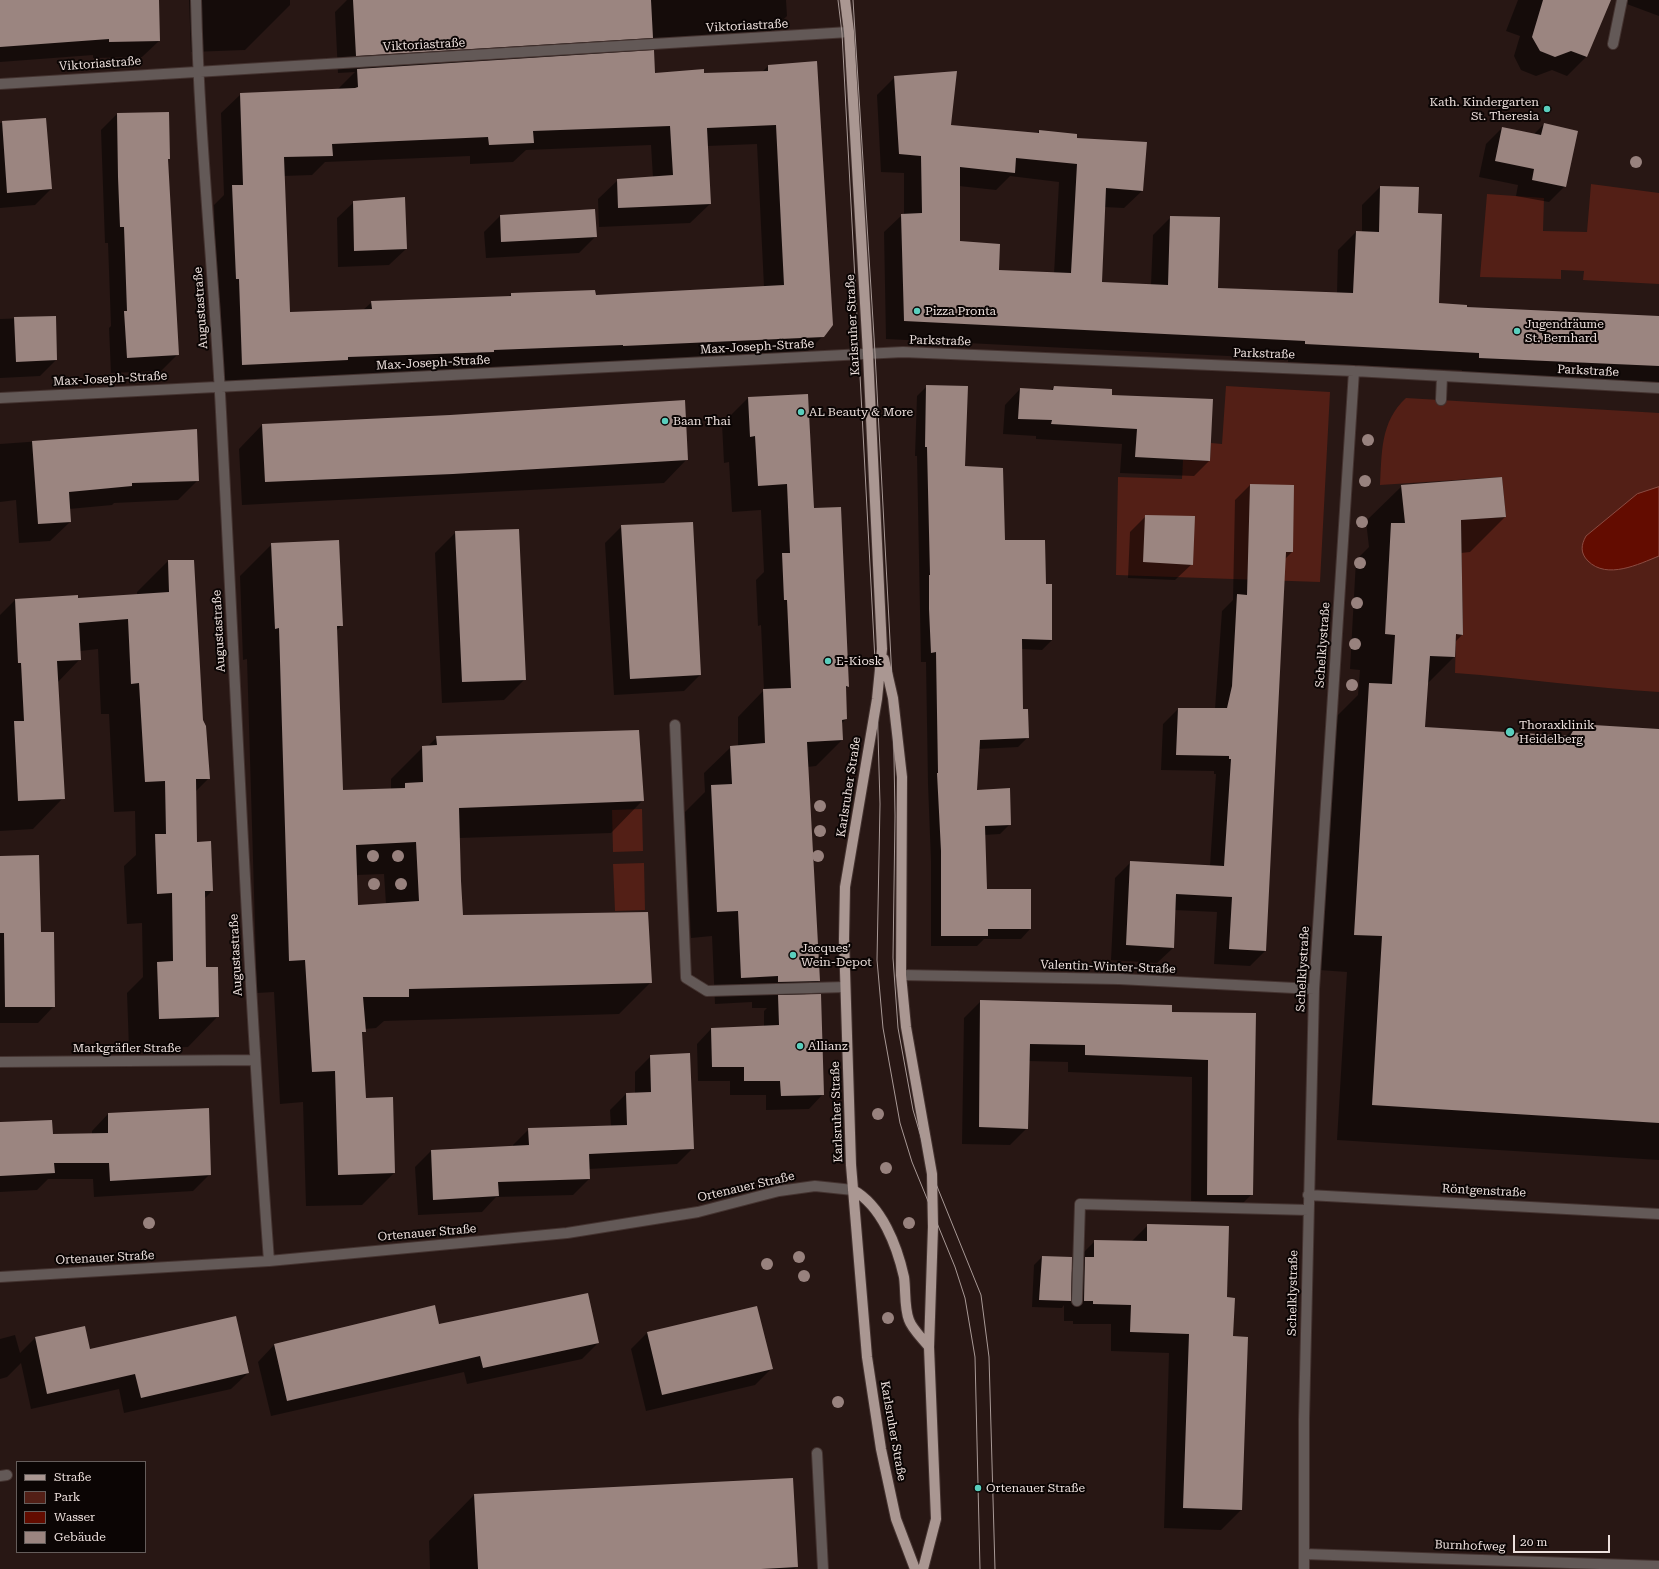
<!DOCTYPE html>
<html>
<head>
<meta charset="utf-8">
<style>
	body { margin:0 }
	#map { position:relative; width:1659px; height:1569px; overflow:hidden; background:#281714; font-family:"Roboto Serif",serif }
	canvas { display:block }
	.legend { position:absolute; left:16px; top:1461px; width:130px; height:92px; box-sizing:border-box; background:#0b0504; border:1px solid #655d5b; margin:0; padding:5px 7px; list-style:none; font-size:12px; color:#ede0dd }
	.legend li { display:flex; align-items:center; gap:8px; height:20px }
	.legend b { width:20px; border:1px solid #655d5b }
	.scale { position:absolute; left:1513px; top:1535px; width:97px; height:18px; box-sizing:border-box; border:2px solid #ede0dd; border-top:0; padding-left:5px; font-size:12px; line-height:14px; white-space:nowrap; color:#ede0dd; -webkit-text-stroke:3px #0b0504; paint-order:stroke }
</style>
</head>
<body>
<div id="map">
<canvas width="1659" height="1569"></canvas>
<ul class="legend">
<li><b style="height:5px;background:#aa9792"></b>Straße</li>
<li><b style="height:11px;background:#531f16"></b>Park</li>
<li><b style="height:11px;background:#630c00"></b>Wasser</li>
<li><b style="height:11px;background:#9b8580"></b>Gebäude</li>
</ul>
<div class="scale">20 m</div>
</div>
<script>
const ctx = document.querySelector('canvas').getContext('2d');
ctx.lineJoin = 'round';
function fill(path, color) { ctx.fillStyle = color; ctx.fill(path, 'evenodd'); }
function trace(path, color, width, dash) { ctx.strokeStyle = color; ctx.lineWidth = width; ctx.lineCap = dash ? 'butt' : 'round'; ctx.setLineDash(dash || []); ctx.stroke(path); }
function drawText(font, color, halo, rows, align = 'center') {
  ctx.font = font + ' "Roboto Serif",serif'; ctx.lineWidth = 4; ctx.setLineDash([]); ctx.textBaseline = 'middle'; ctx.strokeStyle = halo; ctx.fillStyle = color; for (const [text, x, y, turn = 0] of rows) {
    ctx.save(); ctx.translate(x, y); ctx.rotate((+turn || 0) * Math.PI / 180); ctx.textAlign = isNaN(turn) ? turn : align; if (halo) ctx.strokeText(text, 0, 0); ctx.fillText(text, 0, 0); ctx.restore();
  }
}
fill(new Path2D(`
	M 1591,184 L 1659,193 L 1659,284 L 1583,280 L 1584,271 L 1561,270 L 1561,279 L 1480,277 L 1487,194 L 1544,198 L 1543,231 L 1587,232 Z
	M 1226,386 L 1330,392 L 1320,582 L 1116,575 L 1118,477 L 1182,479 L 1183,460 L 1210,461 L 1211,443 L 1222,444 Z
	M 1406,398 L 1659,413 L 1659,692 C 1591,688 1523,678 1455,673 L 1456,634 L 1463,635 L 1461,520 L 1506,517 L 1502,477 L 1380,485 C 1382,453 1380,422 1406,398 Z
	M 642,809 L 643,851 L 613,852 L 612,810 Z
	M 644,863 L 645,910 L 615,911 L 613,864 Z`), '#531f16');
const water = new Path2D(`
	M 1659,487 L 1659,556 C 1639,564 1607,580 1588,561 C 1580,553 1581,545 1586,536 L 1637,494 Z`);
fill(water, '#630c00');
trace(water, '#8c4c42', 1);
fill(new Path2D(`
	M 0,0 L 157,0 L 159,41 L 142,57 L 93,58 L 93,55 L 0,62 Z
	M 189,0 L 290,0 L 290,5 L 245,50 L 191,52 Z
	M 347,0 L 786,0 L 787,16 L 769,33 L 650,39 L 636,53 L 654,74 L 703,74 L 762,72 L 768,66 L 823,336 L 804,355 L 476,368 L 474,371 L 223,383 L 220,298 L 217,298 L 214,205 L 224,195 L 221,113 L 241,94 L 338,89 L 355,72 L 338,73 L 335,12 ZM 757,144 L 764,287 L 595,296 L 511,294 L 508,297 L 372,302 L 363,310 L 289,313 L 283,176 L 312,175 L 325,162 L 470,156 L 470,164 L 513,162 L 526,150 L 651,145 L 653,178 L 618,180 L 598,199 L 599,227 L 690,223 L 710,204 L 707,146 Z
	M 1518,0 L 1610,0 L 1586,57 L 1567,76 L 1552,70 L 1536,76 L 1521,70 L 1514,56 L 1520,36 L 1506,31 Z
	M 1616,0 L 1659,0 L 1659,16 Z
	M 895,77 L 950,126 L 1037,134 L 1039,131 L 1076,139 L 1142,191 L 1124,208 L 1104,207 L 1101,283 L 1151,285 L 1153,235 L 1171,217 L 1217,288 L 1337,294 L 1338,250 L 1356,232 L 1362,233 L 1362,205 L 1380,187 L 1417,214 L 1438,304 L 1466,308 L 1659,317 L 1659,384 L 1461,375 L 1462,370 L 1288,362 L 1288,359 L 886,339 L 884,232 L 902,215 L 904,215 L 904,173 L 881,172 L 877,95 ZM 1010,176 L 1059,182 L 1054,274 L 998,271 L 959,242 L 959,186 L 996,190 Z
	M 117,114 L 169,158 L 167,160 L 178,354 L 161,371 L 111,373 L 109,328 L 111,326 L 108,243 L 105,243 L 101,130 Z
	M 45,119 L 51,189 L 35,205 L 0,208 L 0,123 Z
	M 1544,124 L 1565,186 L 1549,202 L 1516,196 L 1518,185 L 1479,177 L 1486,144 L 1502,128 L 1534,134 Z
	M 354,202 L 406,249 L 389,265 L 338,267 L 337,218 Z
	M 500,216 L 596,236 L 579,253 L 486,258 L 484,232 Z
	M 55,317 L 56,360 L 40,376 L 0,378 L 0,319 Z
	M 927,386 L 964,467 L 1004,541 L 1045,585 L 1052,640 L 1042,650 L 1021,649 L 1022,710 L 1028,737 L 1018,747 L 978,749 L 976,791 L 1010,824 L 1000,834 L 984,835 L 986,890 L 1030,929 L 1021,939 L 984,939 L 977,946 L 931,946 L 931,861 L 928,784 L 926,662 L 921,662 L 917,456 L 915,456 L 917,396 Z
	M 1054,387 L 1111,396 L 1209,461 L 1194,476 L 1120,473 L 1122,444 L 1036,439 L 1036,436 L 1003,434 L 1005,405 L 1020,389 L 1050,391 Z
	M 808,395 L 813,509 L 840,508 L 848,686 L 845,689 L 846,719 L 841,724 L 842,740 L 816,766 L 807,767 L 819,981 L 804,996 L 823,1094 L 809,1109 L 766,1110 L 766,1095 L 730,1095 L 730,1081 L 698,1081 L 697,1044 L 711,1029 L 764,1027 L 764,1011 L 767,1008 L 752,1008 L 752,1002 L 715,1004 L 712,936 L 691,938 L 685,812 L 705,792 L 704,773 L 731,747 L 738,746 L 738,717 L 764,690 L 761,625 L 758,626 L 756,580 L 764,572 L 761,510 L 732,512 L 729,462 L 724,463 L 722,424 L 748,398 Z
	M 450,416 L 687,459 L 664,483 L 242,505 L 239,449 L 262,425 Z
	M 196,430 L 198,480 L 178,500 L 114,503 L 112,505 L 69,509 L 70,522 L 50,541 L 19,543 L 16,500 L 0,502 L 0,444 Z
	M 1250,485 L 1292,552 L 1285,559 L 1265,951 L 1250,966 L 1214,964 L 1217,912 L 1174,910 L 1173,948 L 1157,963 L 1111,960 L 1115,878 L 1131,862 L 1210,866 L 1216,774 L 1214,774 L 1214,771 L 1161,770 L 1163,724 L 1178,709 L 1215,709 L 1222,611 L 1233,600 L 1235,500 Z
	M 1402,486 L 1505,517 L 1470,552 L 1461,553 L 1462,635 L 1455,642 L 1454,657 L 1427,684 L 1424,728 L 1566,736 L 1577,725 L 1659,730 L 1659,1160 L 1337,1140 L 1347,972 L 1319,970 L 1334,719 L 1358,695 L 1360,670 L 1350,669 L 1356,560 L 1369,547 L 1366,521 Z
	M 1146,516 L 1192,564 L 1175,580 L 1128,578 L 1130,532 Z
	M 622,526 L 700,675 L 684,691 L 614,695 L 605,543 Z
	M 456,532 L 525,679 L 504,700 L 442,703 L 435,553 Z
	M 272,544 L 342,625 L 336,631 L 342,791 L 391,790 L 391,779 L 423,747 L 427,747 L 437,737 L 643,800 L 611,833 L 459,838 L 462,916 L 651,982 L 619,1014 L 384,1021 L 376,1028 L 364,1029 L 362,1034 L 365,1099 L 394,1173 L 362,1205 L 306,1206 L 303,1102 L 280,1104 L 274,992 L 257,993 L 247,659 L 243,660 L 240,576 ZM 384,874 L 386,904 L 357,906 L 356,875 Z
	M 168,561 L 202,721 L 209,778 L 195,792 L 196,843 L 212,891 L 204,899 L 205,968 L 218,1016 L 188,1047 L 129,1049 L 127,993 L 143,977 L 142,923 L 127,924 L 124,866 L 136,855 L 135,811 L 114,812 L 109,714 L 101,714 L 98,649 L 80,651 L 80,659 L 57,683 L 63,798 L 33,829 L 0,831 L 0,615 L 15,600 L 77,596 L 77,599 L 137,595 L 137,592 Z
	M 0,857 L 40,933 L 54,1006 L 38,1023 L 0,1023 Z
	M 981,1001 L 1171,1013 L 1255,1014 L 1252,1194 L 1235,1211 L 1191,1211 L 1192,1077 L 1068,1072 L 1068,1062 L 1028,1061 L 1027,1128 L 1010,1145 L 962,1144 L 964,1018 Z
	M 651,1056 L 693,1148 L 677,1164 L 589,1169 L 589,1179 L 573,1195 L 496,1197 L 482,1212 L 418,1215 L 415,1167 L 431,1151 L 513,1147 L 513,1145 L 529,1129 L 611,1126 L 610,1110 L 626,1094 L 635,1094 L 635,1072 Z
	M 108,1114 L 210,1174 L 193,1191 L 94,1197 L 93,1179 L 48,1179 L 37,1190 L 0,1192 L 0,1123 L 52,1135 L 92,1134 L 92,1131 Z
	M 1148,1225 L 1226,1298 L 1232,1337 L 1241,1510 L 1221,1530 L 1164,1528 L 1169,1353 L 1111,1351 L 1111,1324 L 1073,1324 L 1073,1321 L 1064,1321 L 1064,1305 L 1062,1308 L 1032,1307 L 1034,1265 L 1042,1257 L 1070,1273 L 1075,1269 L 1075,1261 L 1095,1241 L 1131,1242 Z
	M 434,1306 L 439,1326 L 598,1343 L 582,1359 L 467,1384 L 464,1372 L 271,1416 L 258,1362 L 274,1345 Z
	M 84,1327 L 89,1350 L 248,1373 L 231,1389 L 124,1413 L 119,1389 L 31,1409 L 21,1363 L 7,1377 L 0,1379 L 0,1339 L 15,1335 L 20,1353 L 35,1338 Z
	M 648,1332 L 771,1369 L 755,1385 L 646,1411 L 631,1349 Z
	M 474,1495 L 797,1567 L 794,1569 L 430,1569 L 429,1541 Z`), '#0007');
fill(new Path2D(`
	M 0,0 L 159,0 L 160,41 L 109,42 L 109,39 L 0,47 Z
	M 353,0 L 651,0 L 653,38 L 356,56 Z
	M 1543,0 L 1611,0 L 1587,57 L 1571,51 L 1555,57 L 1540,51 L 1532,37 Z
	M 654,50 L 655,73 L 704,69 L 704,73 L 768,71 L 768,65 L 817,61 L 833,325 L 824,337 L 623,346 L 623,345 L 494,350 L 494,352 L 348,357 L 348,360 L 242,365 L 239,279 L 236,279 L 232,185 L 243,185 L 240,93 L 355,88 L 358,87 L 357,69 ZM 776,125 L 784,285 L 596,295 L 595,290 L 511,293 L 511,296 L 371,301 L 372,309 L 290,312 L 284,157 L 333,156 L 332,144 L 488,137 L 489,145 L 534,143 L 533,131 L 670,126 L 673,175 L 617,179 L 618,208 L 711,204 L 707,128 Z
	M 957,71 L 951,125 L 1039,133 L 1039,130 L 1077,134 L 1077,138 L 1147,142 L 1143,191 L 1106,188 L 1102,282 L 1168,285 L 1170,216 L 1220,217 L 1218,288 L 1353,293 L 1356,231 L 1379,232 L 1380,186 L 1419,187 L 1418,213 L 1442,214 L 1439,303 L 1467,305 L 1467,307 L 1659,316 L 1659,366 L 1479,358 L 1479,353 L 1305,344 L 1305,341 L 904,321 L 901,214 L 922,213 L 921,156 L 899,154 L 894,76 ZM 1016,158 L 1077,164 L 1071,273 L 999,270 L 1000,244 L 960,241 L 960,167 L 1015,173 Z
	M 169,112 L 170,159 L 168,159 L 179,355 L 127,358 L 124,311 L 127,311 L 124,227 L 120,227 L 118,177 L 117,113 Z
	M 46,118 L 52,189 L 7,193 L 2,121 Z
	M 1544,123 L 1578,131 L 1566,187 L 1532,180 L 1534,169 L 1495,161 L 1502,127 L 1541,135 Z
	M 405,197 L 407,249 L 354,251 L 353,201 Z
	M 595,209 L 597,237 L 501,242 L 500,215 Z
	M 56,316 L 57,360 L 16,362 L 14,317 Z
	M 926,385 L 968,386 L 965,466 L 1003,468 L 1005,540 L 1045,540 L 1046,584 L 1052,584 L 1052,640 L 1022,639 L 1023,709 L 1028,709 L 1029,738 L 980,740 L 977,790 L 1010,788 L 1011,825 L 985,826 L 987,889 L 1031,889 L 1031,929 L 988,929 L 988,936 L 941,936 L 941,851 L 937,773 L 938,773 L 936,652 L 931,653 L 929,609 L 929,575 L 930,575 L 927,447 L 925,447 Z
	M 1054,386 L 1112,389 L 1112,395 L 1213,399 L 1210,461 L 1135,457 L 1137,429 L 1051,424 L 1052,420 L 1018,419 L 1020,388 L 1053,390 Z
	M 808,394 L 814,508 L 841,507 L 849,687 L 846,686 L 847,719 L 842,720 L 843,740 L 807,742 L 820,981 L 778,982 L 778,976 L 741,978 L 738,911 L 717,912 L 711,785 L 732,784 L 730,746 L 765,743 L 763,689 L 791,688 L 787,600 L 784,600 L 782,553 L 790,553 L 787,484 L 758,486 L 755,436 L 750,437 L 748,397 Z
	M 685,400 L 688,460 L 453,474 L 265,482 L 262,424 L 450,415 Z
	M 197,429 L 199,481 L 132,483 L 132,486 L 69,492 L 71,522 L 38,524 L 32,441 Z
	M 1502,477 L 1506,517 L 1461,520 L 1463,635 L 1456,634 L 1455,657 L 1430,656 L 1425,727 L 1570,736 L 1577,724 L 1659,729 L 1659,1123 L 1372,1105 L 1382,936 L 1354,935 L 1369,683 L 1392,684 L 1395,635 L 1385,634 L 1391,523 L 1405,523 L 1401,485 Z
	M 1250,484 L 1294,485 L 1293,552 L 1286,552 L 1266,951 L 1229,949 L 1232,897 L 1176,894 L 1174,948 L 1126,945 L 1130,861 L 1224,866 L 1231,759 L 1229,759 L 1229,756 L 1176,755 L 1178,708 L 1227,708 L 1232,686 L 1237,594 L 1247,595 Z
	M 1145,515 L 1195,516 L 1193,565 L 1143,562 Z
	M 693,522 L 701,675 L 630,679 L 621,525 Z
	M 519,529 L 526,680 L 462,682 L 455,531 Z
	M 339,540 L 343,626 L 337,626 L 343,790 L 405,788 L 405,783 L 423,782 L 422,746 L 437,745 L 436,736 L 639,730 L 644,801 L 459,808 L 461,881 L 463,915 L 648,912 L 652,983 L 409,989 L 409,997 L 363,997 L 366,1032 L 362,1032 L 366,1098 L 393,1097 L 395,1173 L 338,1175 L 335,1071 L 312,1072 L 305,960 L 289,961 L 279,628 L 275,629 L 271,543 ZM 416,842 L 419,901 L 358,905 L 356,845 Z
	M 168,560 L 194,560 L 203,720 L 206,726 L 210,779 L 196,779 L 197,842 L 211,841 L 213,891 L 205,891 L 206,967 L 218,967 L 219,1017 L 159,1019 L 157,962 L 173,961 L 172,893 L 157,894 L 155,834 L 166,834 L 165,781 L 145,782 L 139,683 L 131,684 L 128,619 L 79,623 L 81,660 L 57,661 L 65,799 L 18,801 L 14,721 L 24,721 L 21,663 L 18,663 L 15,599 L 78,595 L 78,598 L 169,592 Z
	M 39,855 L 41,932 L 54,932 L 55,1007 L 5,1007 L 4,933 L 0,933 L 0,856 Z
	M 821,994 L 824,1095 L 781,1096 L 780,1081 L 744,1081 L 744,1067 L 712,1067 L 711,1028 L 779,1025 L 778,995 Z
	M 980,1000 L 1172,1005 L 1172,1012 L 1256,1013 L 1253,1195 L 1207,1195 L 1208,1060 L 1085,1055 L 1085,1045 L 1030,1044 L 1028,1129 L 979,1127 Z
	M 690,1053 L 694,1149 L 589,1154 L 590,1179 L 498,1182 L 499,1196 L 433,1200 L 431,1150 L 529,1145 L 528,1128 L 627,1125 L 626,1093 L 651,1092 L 650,1055 Z
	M 209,1108 L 211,1175 L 110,1181 L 109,1163 L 54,1163 L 55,1173 L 0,1176 L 0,1122 L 52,1120 L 53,1134 L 108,1133 L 108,1113 Z
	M 1147,1224 L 1229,1226 L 1227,1297 L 1235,1298 L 1233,1336 L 1248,1337 L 1242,1510 L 1183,1508 L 1189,1334 L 1130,1332 L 1131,1305 L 1093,1304 L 1093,1301 L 1084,1301 L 1085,1257 L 1094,1257 L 1094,1240 L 1147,1241 Z
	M 1042,1256 L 1072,1257 L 1071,1301 L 1039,1300 Z
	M 588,1293 L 599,1343 L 483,1368 L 480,1356 L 287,1401 L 274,1344 L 435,1305 L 439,1324 Z
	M 757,1306 L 773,1369 L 662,1395 L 647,1332 Z
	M 236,1316 L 249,1373 L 141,1398 L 135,1374 L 47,1394 L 35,1337 L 85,1326 L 90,1349 Z
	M 793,1478 L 798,1567 L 761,1569 L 478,1569 L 474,1494 Z`), '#9b8580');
const minor = new Path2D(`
	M 196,0 C 199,138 214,274 221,412 C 236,695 248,978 269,1261
	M 1613,44 L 1622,0
	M 0,84 L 849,32
	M 0,398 L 903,352 L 1354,371 L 1659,388
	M 1441,400 L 1442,376
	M 675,725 L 686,978 L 707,991 L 845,987
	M 901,975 L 1119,979 L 1314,989
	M 0,1062 L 254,1060
	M 1308,1195 L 1659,1214
	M 0,1277 L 269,1261 L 567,1233 L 698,1212 L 779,1191 L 815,1186 L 853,1190
	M 1077,1301 L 1080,1204 L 1308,1210
	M 817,1453 L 823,1569
	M 0,1476 L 7,1475
	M 1304,1554 L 1659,1566
	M 1304,1569 L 1304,1419 L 1314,989 L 1354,371`);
const major = new Path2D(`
	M 845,0 L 849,32 L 868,354 L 882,649 L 877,699 L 845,887 L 844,939 L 851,1165 L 867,1357 L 881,1449 L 896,1519 L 915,1569
	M 884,659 L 893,698 L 902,777 L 901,975 L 906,1027 L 932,1174 L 933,1227 L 929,1347 L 936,1519 L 923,1569
	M 853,1190 C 882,1206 897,1246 904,1277 C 906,1291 904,1307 909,1320 C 912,1329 923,1339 929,1347`);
trace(minor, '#443330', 12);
trace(major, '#443330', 12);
trace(minor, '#635957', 10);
trace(major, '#aa9792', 10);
trace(new Path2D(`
	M 838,0 L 842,33 L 877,699 L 880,804 L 877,960 L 883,1028 L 900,1123 L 912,1162 L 955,1267 L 965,1298 L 975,1357 L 980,1569
	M 853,0 L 875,353 L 893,698 L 895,816 L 893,958 L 898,1028 L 913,1110 L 932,1174 L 981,1295 L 989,1357 L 995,1569`), '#a89996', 1);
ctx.fillStyle = '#98827e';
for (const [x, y] of [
	[1636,162],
	[1368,440],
	[1365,481],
	[1362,522],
	[1360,563],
	[1357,603],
	[1355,644],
	[1352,685],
	[820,806],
	[820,831],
	[373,856],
	[398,856],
	[818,856],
	[374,884],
	[401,884],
	[878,1114],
	[886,1168],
	[149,1223],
	[909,1223],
	[799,1257],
	[767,1264],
	[804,1276],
	[888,1318],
	[838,1402]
]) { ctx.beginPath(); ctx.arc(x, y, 6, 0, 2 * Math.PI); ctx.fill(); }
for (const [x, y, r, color] of [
	[1547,109,4,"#5acebd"],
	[917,311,4,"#5acebd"],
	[1517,331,4,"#5acebd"],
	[801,412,4,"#5acebd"],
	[665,421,4,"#5acebd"],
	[828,661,4,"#5acebd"],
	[1510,732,5,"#5acebd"],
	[793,955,4,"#5acebd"],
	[800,1046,4,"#5acebd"],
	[978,1488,4,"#5acebd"]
]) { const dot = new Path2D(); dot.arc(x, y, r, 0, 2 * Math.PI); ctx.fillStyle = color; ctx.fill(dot); trace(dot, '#0b0504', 1.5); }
drawText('12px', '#ede0dd', '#0b0504', [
	["Viktoriastraße",747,26,-3],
	["Viktoriastraße",424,45,-3],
	["Viktoriastraße",100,64,-4],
	["Augustastraße",201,308,-94],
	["Karlsruher Straße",853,325,-93],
	["Parkstraße",940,341,2],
	["Max-Joseph-Straße",757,347,-3],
	["Parkstraße",1264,354,2],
	["Max-Joseph-Straße",433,363,-3],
	["Parkstraße",1588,371,3],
	["Max-Joseph-Straße",110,379,-3],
	["Augustastraße",219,631,-93],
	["Schelklystraße",1323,645,-86],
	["Karlsruher Straße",849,787,-81],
	["Augustastraße",236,955,-93],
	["Valentin-Winter-Straße",1108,967,2],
	["Schelklystraße",1303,969,-87],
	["Markgräfler Straße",127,1048],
	["Karlsruher Straße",837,1112,-92],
	["Ortenauer Straße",746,1187,-13],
	["Röntgenstraße",1484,1191,3],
	["Ortenauer Straße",427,1233,-5],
	["Ortenauer Straße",105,1258,-3],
	["Schelklystraße",1293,1293,-89],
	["Karlsruher Straße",893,1431,80],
	["Burnhofweg",1470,1546,2]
]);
drawText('12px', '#ede0dd', '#0b0504', [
	["Kath. Kindergarten",1539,102,"right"],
	["St. Theresia",1539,116,"right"],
	["Pizza Pronta",925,311],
	["Jugendräume",1525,324],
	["St. Bernhard",1525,338],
	["AL Beauty & More",809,412],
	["Baan Thai",673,421],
	["E-Kiosk",836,661],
	["Thoraxklinik",1519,725],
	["Heidelberg",1519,739],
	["Jacques’",801,948],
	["Wein-Depot",801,962],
	["Allianz",808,1046],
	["Ortenauer Straße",986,1488]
], 'left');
</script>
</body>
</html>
